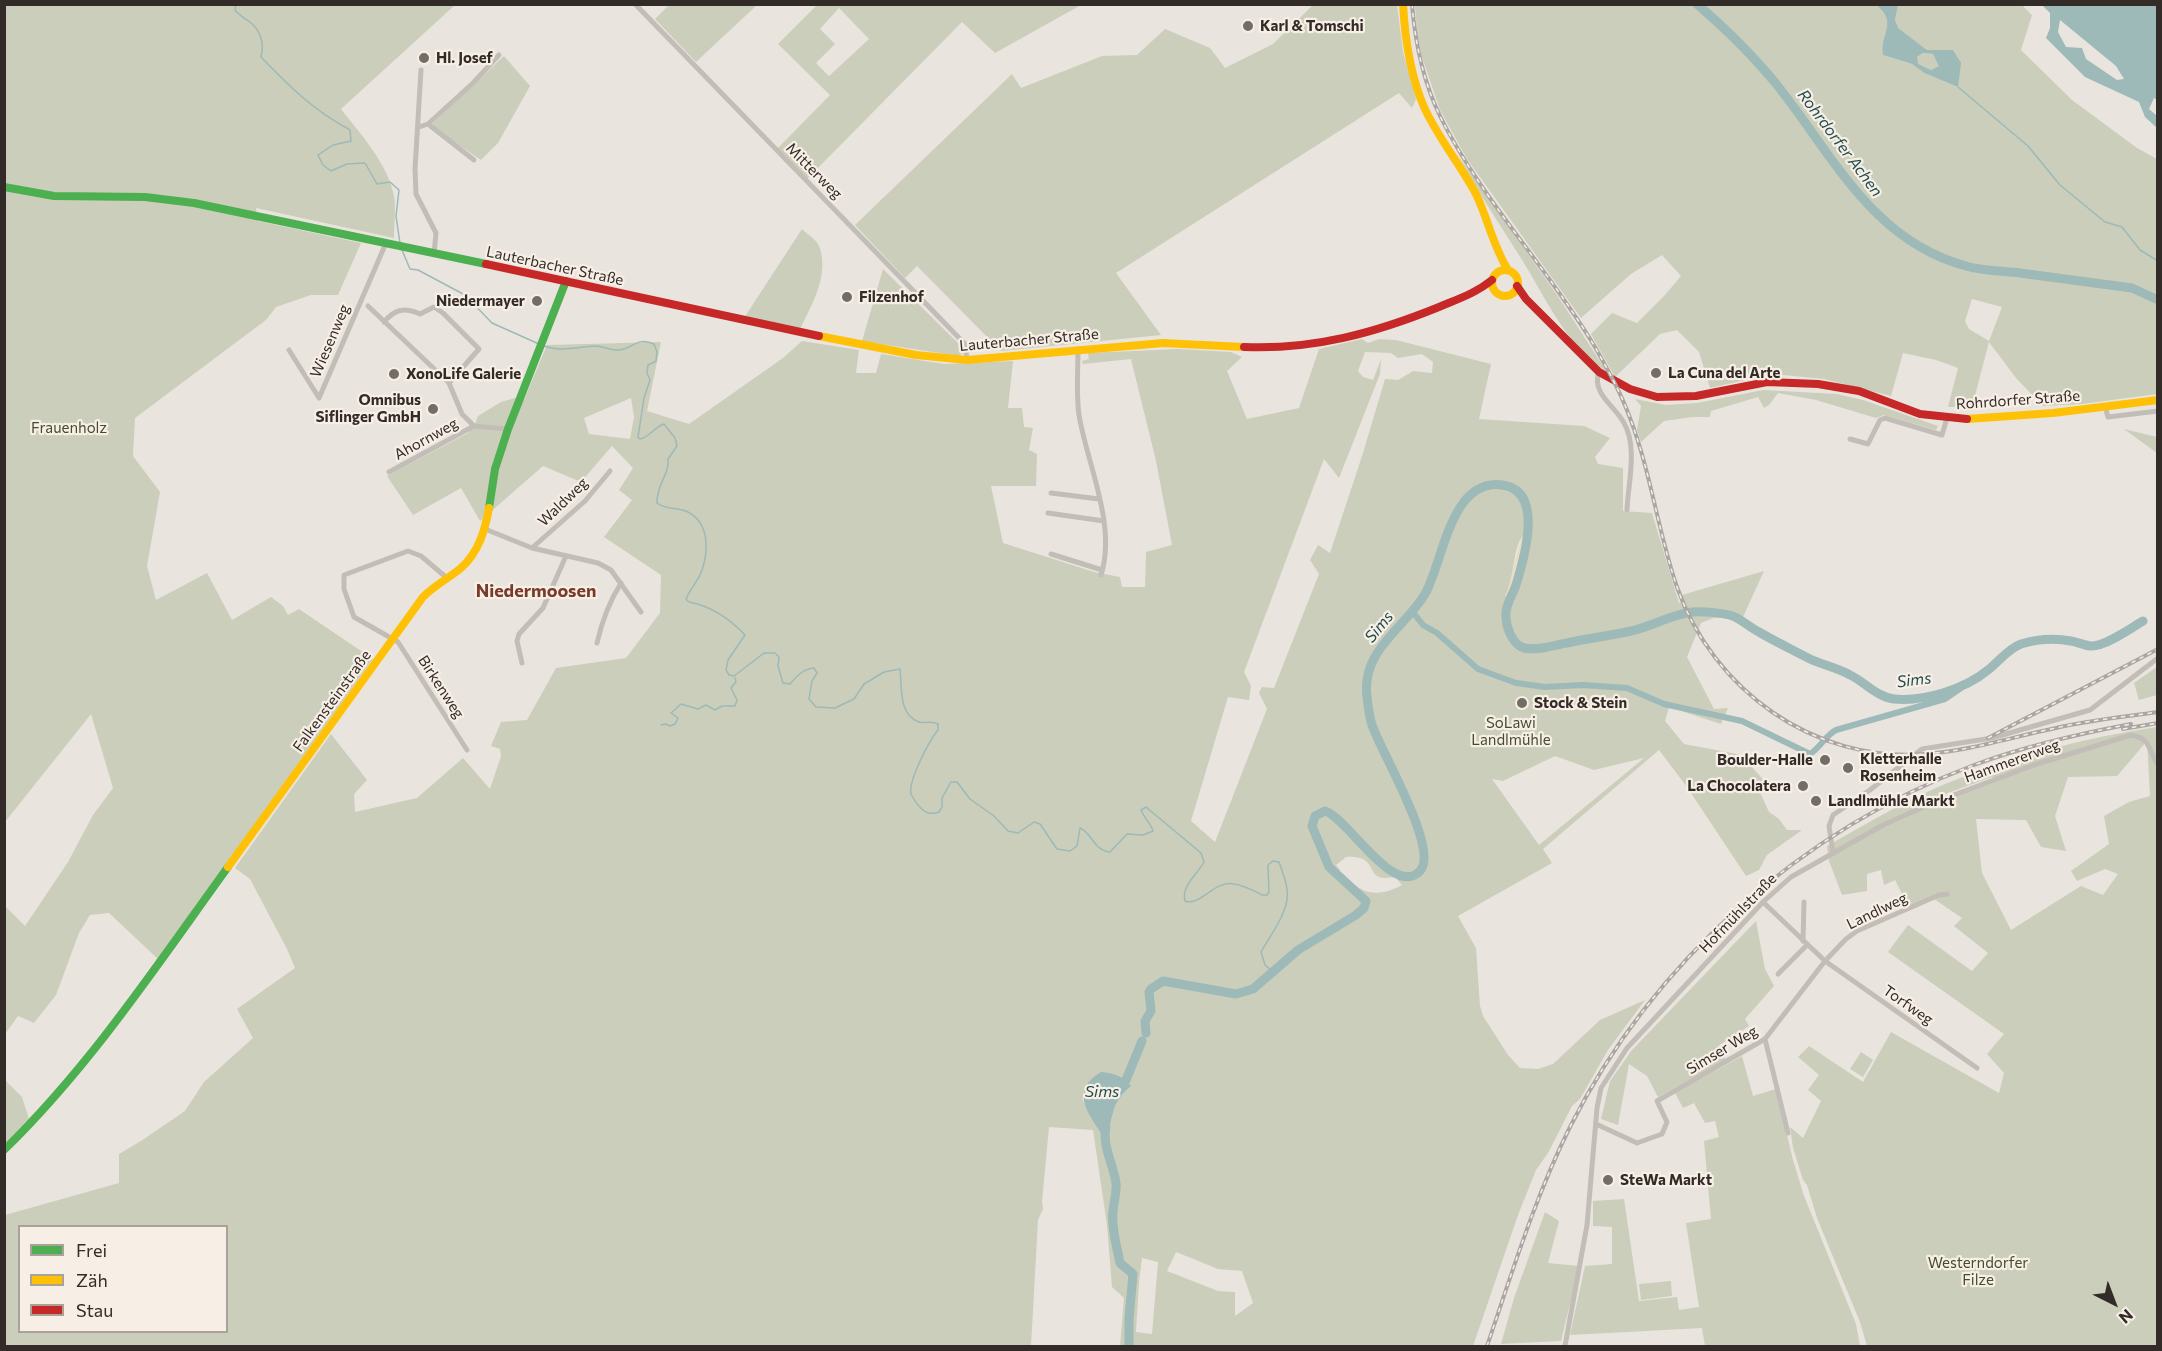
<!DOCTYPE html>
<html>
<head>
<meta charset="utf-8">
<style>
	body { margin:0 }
	#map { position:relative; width:2162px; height:1351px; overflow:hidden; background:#eae4de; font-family:Commissioner,sans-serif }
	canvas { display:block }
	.frame { position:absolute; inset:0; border:6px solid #332b27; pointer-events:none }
	.legend { position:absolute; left:18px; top:1225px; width:210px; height:108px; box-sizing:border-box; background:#f7efe6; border:2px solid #a9a19a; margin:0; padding:8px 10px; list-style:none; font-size:18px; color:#332b27 }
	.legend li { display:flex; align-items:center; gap:12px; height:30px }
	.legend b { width:30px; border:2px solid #a9a19a }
	.north { position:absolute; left:2084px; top:1273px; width:60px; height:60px; -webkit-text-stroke:4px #f7efe6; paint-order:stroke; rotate:138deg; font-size:16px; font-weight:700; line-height:24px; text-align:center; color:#332b27 }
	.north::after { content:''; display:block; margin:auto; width:21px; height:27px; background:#332b27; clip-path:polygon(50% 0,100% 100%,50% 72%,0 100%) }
</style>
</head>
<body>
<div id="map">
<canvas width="2162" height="1351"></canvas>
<div class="frame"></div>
<ul class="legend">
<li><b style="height:8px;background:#4caf50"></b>Frei</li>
<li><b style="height:8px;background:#ffc107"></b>Zäh</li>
<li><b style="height:8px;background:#c62828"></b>Stau</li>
</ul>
<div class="north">N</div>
</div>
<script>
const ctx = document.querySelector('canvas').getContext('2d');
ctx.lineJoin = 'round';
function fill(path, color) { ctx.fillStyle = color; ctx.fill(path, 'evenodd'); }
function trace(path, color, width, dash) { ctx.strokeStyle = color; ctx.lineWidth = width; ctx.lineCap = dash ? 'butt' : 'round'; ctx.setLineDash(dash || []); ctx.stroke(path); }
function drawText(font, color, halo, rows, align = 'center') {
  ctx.font = font + ' Commissioner,sans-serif'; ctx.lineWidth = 4.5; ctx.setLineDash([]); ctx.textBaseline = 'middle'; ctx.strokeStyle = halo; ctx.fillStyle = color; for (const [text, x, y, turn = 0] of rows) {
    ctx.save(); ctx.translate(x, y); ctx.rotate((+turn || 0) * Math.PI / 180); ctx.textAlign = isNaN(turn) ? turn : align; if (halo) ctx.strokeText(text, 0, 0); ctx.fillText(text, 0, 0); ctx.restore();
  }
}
fill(new Path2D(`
	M 5,5 L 455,5 L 341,109 C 361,135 387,162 394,196 C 396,210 394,225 394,238 L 256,208 L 258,221 L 361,243 L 338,295 L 311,295 L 276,307 L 266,320 L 135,418 L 133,456 L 160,492 L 147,566 L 156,600 L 207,573 L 232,620 L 271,597 L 283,606 L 288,615 L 299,609 L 373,659 L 158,959 L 109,913 L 90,915 L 79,933 L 56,995 L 34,1023 L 18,1016 L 5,1034 L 5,906 L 25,926 L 68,862 L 93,815 L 113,788 L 91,714 L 5,822 Z
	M 669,5 L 669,4 L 757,5 L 696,62 L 655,19 Z
	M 817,5 L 1081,5 L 995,53 L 962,22 L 807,179 L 778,148 L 830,95 L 778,44 ZM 839,8 L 869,39 L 829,76 L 816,63 L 835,44 L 820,29 Z
	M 1313,5 L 1397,5 L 1403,52 L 1416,99 L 1412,108 L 1399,93 L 1116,273 L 1161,335 L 1001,351 L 917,266 L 905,278 L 855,225 L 1012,74 L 1021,88 L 1102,56 L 1137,55 L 1165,29 L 1210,48 L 1225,68 L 1273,44 Z
	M 1415,5 L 1876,5 C 1899,23 1879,34 1883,55 L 1912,64 L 1924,73 L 1958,87 L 1953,50 L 1927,50 L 1897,28 L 1895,20 L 1898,5 L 2022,5 L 2032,15 L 2021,50 L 2072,100 L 2137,148 L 2157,159 L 2157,394 L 2082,404 L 2043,406 L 2016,378 L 1989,342 L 1972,407 L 1948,407 L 1958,368 L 1936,360 L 1903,353 L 1891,396 L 1824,379 L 1773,374 L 1710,388 L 1699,352 L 1677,330 L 1660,334 L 1615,377 L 1591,334 L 1612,313 L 1637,323 L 1665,295 L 1681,276 L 1662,255 L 1631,274 L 1581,318 L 1467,159 L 1440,110 L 1422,57 L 1417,33 ZM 1972,299 L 2002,307 L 1989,341 L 1969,329 L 1965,321 Z
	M 1923,53 L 1933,54 L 1940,66 L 1931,70 L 1917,64 L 1917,57 Z
	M 504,56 L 530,86 L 498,143 L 481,160 L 438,131 L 432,124 Z
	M 1457,154 L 1557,295 L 1607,372 C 1563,343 1545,295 1517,252 C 1496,219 1476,188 1457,154 Z
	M 802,229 C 807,234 817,240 819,246 C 830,274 812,305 800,329 L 744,318 Z
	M 883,269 L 961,346 L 963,346 L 965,351 L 959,356 L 862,341 Z
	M 1362,339 L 1368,343 L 1379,339 L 1396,340 L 1491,364 L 1479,419 L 1584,426 L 1610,438 L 1595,457 L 1598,464 L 1623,468 L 1623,511 L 1652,513 L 1679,603 L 1683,601 L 1682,595 L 1764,571 L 1743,617 L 1714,618 L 1701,623 L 1687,657 L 1714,709 L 1728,708 L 1721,724 L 1669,707 L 1665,721 L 1684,744 L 1737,754 L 1744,758 L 1767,784 L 1759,790 L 1769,812 L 1779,819 L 1787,830 L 1802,830 L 1767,855 L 1759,870 L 1746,876 L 1687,787 L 1659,750 L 1543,849 L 1552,863 L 1458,916 L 1476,948 L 1480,1006 L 1483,1016 L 1508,1055 L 1520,1068 L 1538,1069 L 1553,1064 L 1600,1020 L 1645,1000 L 1608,1050 L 1580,1099 L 1572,1106 L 1548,1153 L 1536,1170 L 1518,1215 L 1473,1346 L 1120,1346 L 1124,1298 L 1112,1287 L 1107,1225 L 1093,1130 L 1049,1127 L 1042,1202 L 1043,1209 L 1038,1220 L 1031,1346 L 5,1346 L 5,1215 L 119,1183 L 119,1154 L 141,1141 L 185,1111 L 204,1082 L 253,1038 L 237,1009 L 295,968 L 287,949 L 250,879 L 235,868 L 331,734 L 367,780 L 354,794 L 355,812 L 417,798 L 463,758 L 490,789 L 501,756 L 500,749 L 491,746 L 501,722 L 527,720 L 556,668 L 626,658 L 660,613 L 661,575 L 604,537 L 632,500 L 619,490 L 633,468 L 612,446 L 581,482 L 543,466 L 480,521 L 461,488 L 413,515 L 387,476 L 468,433 L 475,424 L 478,416 L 501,402 L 515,398 L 524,400 L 547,345 L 661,342 L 647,411 L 689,424 L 783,358 L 802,341 L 859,350 L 856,373 L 876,373 L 881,354 L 944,364 L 1013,361 L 1008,408 L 1022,408 L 1024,427 L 1033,428 L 1029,450 L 1037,454 L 1036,486 L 991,486 L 1003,543 L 1094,572 L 1120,577 L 1122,587 L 1145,587 L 1146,552 L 1172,545 L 1156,461 L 1131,359 L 1083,364 L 1082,361 L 1089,359 L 1088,353 L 1178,349 L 1231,352 L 1242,357 L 1227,371 L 1247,419 L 1299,408 L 1319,349 ZM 1365,352 L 1391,353 L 1398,358 L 1422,354 L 1433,362 L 1432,373 L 1413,371 L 1398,380 L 1385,379 L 1363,453 L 1330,553 L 1318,545 L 1310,560 L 1319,574 L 1274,688 L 1262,687 L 1259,693 L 1267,709 L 1215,842 L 1191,821 L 1228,697 L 1249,700 L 1251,686 L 1244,672 L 1324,459 L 1339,478 L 1380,374 L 1381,359 L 1373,380 L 1363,377 L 1358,371 ZM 631,398 L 634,417 L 630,439 L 589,434 L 584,418 ZM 1523,536 C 1524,555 1517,577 1510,595 L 1505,596 C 1515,580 1512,548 1523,536 ZM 1555,756 L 1594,770 L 1644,758 L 1539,845 L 1492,779 L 1503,781 ZM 1346,857 C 1375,855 1368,873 1379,877 C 1383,879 1391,877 1395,877 L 1402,885 C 1374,900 1361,892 1339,873 L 1340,870 L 1336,865 ZM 1120,1096 L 1113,1112 L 1109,1132 L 1091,1118 L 1082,1098 ZM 20,1226 L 226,1226 L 226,1332 L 20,1332 ZM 1176,1252 L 1218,1269 L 1242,1271 L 1253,1303 L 1235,1316 L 1235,1292 L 1218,1291 L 1167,1271 ZM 1142,1258 L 1158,1262 L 1152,1334 L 1136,1332 L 1139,1282 Z
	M 1763,390 L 1837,394 L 1863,400 L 1938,426 L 1936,430 L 1884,415 L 1876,418 L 1816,400 L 1778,393 L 1769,405 L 1764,408 L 1758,397 L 1711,411 L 1710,417 L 1692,417 L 1664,421 L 1641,442 L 1637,430 L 1641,406 L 1635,399 L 1666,405 L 1697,403 Z
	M 2124,429 L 2157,437 L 2157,453 Z
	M 2157,667 L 2157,695 L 2139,700 L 2134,683 Z
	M 2157,727 L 2157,1346 L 1867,1346 L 1860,1322 L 1817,1218 L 1807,1185 L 1803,1180 L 1793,1148 L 1790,1127 L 1803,1138 L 1821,1101 L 1808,1090 L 1819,1075 L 1798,1057 L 1809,1046 L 1863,1082 L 1891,1032 L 1999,1093 L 2004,1073 L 1987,1054 L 2004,1034 L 1888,952 L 1908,925 L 1972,971 L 1988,953 L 1954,926 L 1962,918 L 1934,899 L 1910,910 L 1895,880 L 1884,885 L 1881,870 L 1867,874 L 1867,891 L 1842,895 L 1829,861 L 1827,846 C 1866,824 1904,801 1945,784 C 2014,756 2084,738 2157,727 ZM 2147,741 L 2150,796 L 2129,802 L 2104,816 L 2109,844 L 2071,871 L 2077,881 L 2105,869 L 2118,874 L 2103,895 L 2081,886 L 2011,930 L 1982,873 L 1976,819 L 2026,820 L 2041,847 L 2066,851 L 2055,816 L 2068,777 L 2117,776 ZM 1992,777 L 1995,781 L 1935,804 L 1934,798 Z
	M 1756,921 L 1765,969 L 1774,986 L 1745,1019 L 1749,1026 L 1718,1046 L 1726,1060 L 1658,1097 L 1647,1076 L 1629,1064 L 1618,1125 L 1601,1119 L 1610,1081 L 1632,1050 Z
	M 1861,1052 L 1873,1060 L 1863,1077 L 1850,1069 Z
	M 1742,1056 L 1753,1096 L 1776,1089 L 1793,1160 L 1804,1196 L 1856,1324 L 1860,1346 L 1705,1346 L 1702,1328 L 1570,1335 L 1585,1266 L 1612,1264 L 1612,1227 L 1593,1226 L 1593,1201 L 1624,1199 L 1639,1301 L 1677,1297 L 1679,1310 L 1699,1307 L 1686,1223 L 1711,1219 L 1704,1141 L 1719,1137 L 1715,1121 L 1705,1123 L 1694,1103 L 1683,1108 L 1675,1093 Z
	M 4,1076 L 6,1081 L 22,1097 L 29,1119 L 5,1144 Z
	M 1545,1212 L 1559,1221 L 1548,1263 L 1579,1266 L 1561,1341 L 1501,1344 L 1514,1298 Z
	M 1671,1281 L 1672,1296 L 1641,1300 L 1639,1284 Z`), '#cbceba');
fill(new Path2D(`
	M 1522,536 L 1524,539 C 1521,559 1518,582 1508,600 L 1505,600 Z`), '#e8dcc7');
fill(new Path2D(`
	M 1876,5 L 1898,5 L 1895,20 L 1898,28 L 1927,50 L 1953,50 L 1961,63 L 1958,87 L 1924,73 L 1912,64 L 1883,55 C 1879,34 1899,23 1876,5 ZM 1923,53 L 1933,54 L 1939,66 L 1931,70 L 1918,64 L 1917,57 Z
	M 2042,5 L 2157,5 L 2157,100 L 2154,98 L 2149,109 L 2157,116 L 2157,128 L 2145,117 L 2139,102 L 2085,77 L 2046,38 L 2050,28 L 2050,13 ZM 2060,20 L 2116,66 L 2124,79 L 2117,80 L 2086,59 L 2082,48 L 2066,47 L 2058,32 Z
	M 1101,1072 C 1113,1073 1124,1076 1131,1086 C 1114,1100 1113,1112 1109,1132 L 1104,1137 C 1088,1114 1069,1091 1101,1072 Z`), '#9db9b8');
trace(new Path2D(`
	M 236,4 L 235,10 C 240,16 244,18 250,22 C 261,31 264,44 261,57 C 290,87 313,110 350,130 L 351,141 L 333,145 L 318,155 L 323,165 L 331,171 L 347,164 L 365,163 L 377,184 L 390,182 L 399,190 L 396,216 L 400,243
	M 1958,87 L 2028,146 L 2060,185 L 2105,222 L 2122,227 L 2140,250 L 2158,261
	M 402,250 L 410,269 L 418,270 L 465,295 L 492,323 L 539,344
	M 544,346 C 561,352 578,347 595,346 C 603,346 611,351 619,350 C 633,349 637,336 654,344 L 657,352 L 656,361 L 648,365 L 647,373 L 650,380 L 644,398 L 638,437 L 640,439 C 650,437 654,427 664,424 L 675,438 L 677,446 L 668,459 C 670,474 656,485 657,503 C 665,510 679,507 688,512 C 709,523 709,550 702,570 C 699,580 690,589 686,599 L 689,602 C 710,606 730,619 745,635 L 728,660 L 726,670 L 729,675 L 734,676 L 764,653 L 775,653 L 779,657 L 778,666 L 783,683 L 790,684 C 797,676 803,669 814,668 L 817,673 L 812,681 L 809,699 L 816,707 L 835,708 L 854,699 L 864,684 L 884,672 L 900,669 C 902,685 898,715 919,722 C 925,724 931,720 938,724 L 938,730 C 929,741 908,781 911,794 C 913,798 916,803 919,806 C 925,813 930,815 939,812 L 942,807 L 942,798 L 951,782 L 957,782 L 970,799 L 994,816 L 1008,831 L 1018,833 L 1034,822 L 1040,824 L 1057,849 L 1070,851 L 1077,846 L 1080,828 C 1093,834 1093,850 1110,852 L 1127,834 L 1143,835 L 1153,831 C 1150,822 1144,818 1141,810 L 1146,807 L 1201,853 L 1204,862 C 1197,875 1181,886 1185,901 C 1200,907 1214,880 1234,884 C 1244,885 1254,891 1262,895 L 1267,895 L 1269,892 L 1268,865 L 1273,861 L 1279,862 C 1283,873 1289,888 1287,900 C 1284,918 1270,936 1261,952 L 1265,965 L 1272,971
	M 661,725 L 666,724 L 670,726 L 675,724 L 678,718 L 671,713 L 681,704 L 698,709 L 706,705 L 715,710 L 722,706 L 735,706 L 737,700 L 731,688 L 736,682 L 735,678`), '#9db9b8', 1.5);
trace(new Path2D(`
	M 1412,611 L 1423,625 L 1437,633 L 1478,669 L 1516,683 L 1545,687 L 1583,685 L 1627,688 L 1664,704 L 1742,721 L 1810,754 C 1821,747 1825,736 1836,730 L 1945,699 L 1961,688`), '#9db9b8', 6);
trace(new Path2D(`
	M 1697,4 C 1727,30 1752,54 1777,85 C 1833,155 1872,241 1966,266 C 1983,271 2002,271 2020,273 C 2057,278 2095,283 2132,288 L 2158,300
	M 1146,1033 L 1145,1021 L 1151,1011 L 1149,992 L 1151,989 L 1163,981 L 1236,994 L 1253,989 L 1298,950 L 1356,915 L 1364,908 L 1366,901 L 1329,867 L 1312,826 L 1315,816 L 1325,811 C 1347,817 1394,899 1420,871 C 1440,850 1381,752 1372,725 C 1369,716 1368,706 1367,697 C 1361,650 1404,629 1425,594 C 1443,563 1450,478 1502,485 C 1545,490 1524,559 1516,585 C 1513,594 1507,602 1506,612 C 1505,624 1511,644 1524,648 C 1537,651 1554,645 1567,643 C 1588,638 1610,636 1631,631 C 1650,627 1673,614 1692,612 C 1701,611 1727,613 1735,617 C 1743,621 1751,628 1759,632 C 1776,642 1793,650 1810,659 C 1823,665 1838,668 1850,675 C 1865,682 1877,697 1894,699 C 1924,702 1965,689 1988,670 C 1998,662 2009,648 2021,644 C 2038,639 2054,638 2071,641 C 2078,642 2085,646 2092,646 C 2106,646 2131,628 2143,621
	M 1119,1089 L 1126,1080 L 1142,1041
	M 1106,1127 C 1102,1146 1113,1163 1116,1183 C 1117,1193 1114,1200 1113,1211 C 1111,1227 1117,1247 1120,1263 L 1133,1274 L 1129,1319 L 1129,1346`), '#9db9b8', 9);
trace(new Path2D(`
	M 635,4 L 965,344 L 967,360
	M 421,70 L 415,169 L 416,194 L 436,233 L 434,254
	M 428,124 L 474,160
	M 419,127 L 428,124 L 473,83 L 499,55
	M 368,306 L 449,383 L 462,414 L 474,426 L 508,429
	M 384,322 C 395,309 404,307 420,314 L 434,307 L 443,313 L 479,349 L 449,383
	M 1078,349 C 1078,370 1076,394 1079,415 C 1087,464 1117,525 1101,575
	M 289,350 L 319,398 L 386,243
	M 1599,372 C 1591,393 1615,406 1624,423 C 1638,447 1628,484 1627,510
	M 2105,406 L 2108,417 L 2158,411
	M 1850,439 L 1868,444 L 1880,420 L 1885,418 L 1942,435 L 1947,418
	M 389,472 L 474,426
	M 1051,493 L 1099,499
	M 1048,513 L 1104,521
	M 485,529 L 532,548 L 598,563 L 611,570 L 641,612
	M 532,548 L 585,501 L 610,471
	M 1051,554 L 1102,570
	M 447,578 L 421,556 L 408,551 L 344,575 L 344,589 L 354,617 L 398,642 L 467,750
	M 597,643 C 602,621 609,602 621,583
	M 522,663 L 517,641 L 519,634 L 543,608 L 566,556
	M 1833,853 L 1829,826 L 1833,815 L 1870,790 L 1922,749 L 1992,738 L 2090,710 L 2158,658
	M 1947,894 L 1939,895 L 1857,931 L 1846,939 L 1825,961 L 1977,1068
	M 1803,941 L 1804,902
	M 1778,974 L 1807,945
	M 1765,1039 L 1788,1133
	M 1596,1124 L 1637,1143 L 1662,1134 L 1667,1122 L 1657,1101 L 1765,1039 L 1825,961 L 1763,902
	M 1565,1346 L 1587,1225 L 1597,1108 L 1601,1088 L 1627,1048 L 1763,902 L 1791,877 L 1883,825 L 1935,802 L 2034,765 L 2131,735 C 2153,739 2147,751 2158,764`), '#c3bdb8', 5);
trace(new Path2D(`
	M 4,187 L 54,196 L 145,197 L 194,203 L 486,264
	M 489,508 L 495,469 L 508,429 L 566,281
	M 4,1150 C 91,1065 157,965 228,867`), '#4caf50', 8);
trace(new Path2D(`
	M 1403,4 C 1405,39 1410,75 1424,107 C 1438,138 1460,164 1476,194 C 1488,219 1493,246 1508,270
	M1492 283a13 13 0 1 1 26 0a13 13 0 1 1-26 0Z
	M 819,336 L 916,355 L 967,360 L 1163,343 L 1244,347
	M 1967,419 L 2053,413 L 2158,400
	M 228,867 L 423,597 C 435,585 449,578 461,568 C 479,552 485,530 489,508`), '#ffc107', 8);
trace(new Path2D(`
	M 486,264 L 819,336
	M 1517,286 L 1526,299 L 1599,372 L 1630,389 L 1657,397 L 1696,396 L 1767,382 L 1818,384 L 1859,391 L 1920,414 L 1967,419
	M 1244,347 C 1313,350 1375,333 1439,307 C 1458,299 1476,293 1492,280`), '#c62828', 8);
const rail = new Path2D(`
	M 1412,4 C 1415,42 1423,81 1440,116 C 1481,199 1548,268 1595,347 C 1608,370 1621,393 1630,418 C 1651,473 1658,532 1677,587 C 1713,690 1814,763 1925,754 C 1969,751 2012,737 2056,728 C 2089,720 2124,717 2158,712
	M 2123,729 L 2158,723
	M 1988,738 L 2158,649
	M 1487,1346 C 1512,1273 1535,1197 1570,1127 C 1653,962 1801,830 1974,765 C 2025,746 2078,734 2131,724`);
trace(rail, '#aba6a2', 4);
trace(rail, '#f7efe6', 1.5, [4.5]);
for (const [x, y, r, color] of [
	[1248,26,6,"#736c67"],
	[424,58,6,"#736c67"],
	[847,297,6,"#736c67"],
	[537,301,6,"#736c67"],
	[1656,373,6,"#736c67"],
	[394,374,6,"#736c67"],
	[433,409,6,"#736c67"],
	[1522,703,6,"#736c67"],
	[1825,760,6,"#736c67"],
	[1848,768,6,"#736c67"],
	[1803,786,6,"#736c67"],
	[1816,801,6,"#736c67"],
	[1608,1180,6,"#736c67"]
]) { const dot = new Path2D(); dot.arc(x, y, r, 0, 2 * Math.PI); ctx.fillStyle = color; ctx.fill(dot); trace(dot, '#f7efe6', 2); }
drawText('bold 15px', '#332b27', '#f7efe6', [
	["Karl & Tomschi",1260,26],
	["Hl. Josef",436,58],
	["Filzenhof",859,297],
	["Niedermayer",525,301,"right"],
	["La Cuna del Arte",1668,373],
	["XonoLife Galerie",406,374],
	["Omnibus",421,400,"right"],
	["Siflinger GmbH",421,417,"right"],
	["Stock & Stein",1534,703],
	["Kletterhalle",1860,759],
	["Rosenheim",1860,776],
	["Boulder-Halle",1813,760,"right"],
	["La Chocolatera",1791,786,"right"],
	["Landlmühle Markt",1828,801],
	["SteWa Markt",1620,1180]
], 'left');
drawText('15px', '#332b27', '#f7efe6', [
	["Mitterweg",814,171,45],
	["Lauterbacher Straße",555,266,12],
	["Lauterbacher Straße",1029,340,-5],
	["Wiesenweg",330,341,-67],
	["Rohrdorfer Straße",2018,400,-4],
	["Ahornweg",426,439,-29],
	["Waldweg",563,502,-44],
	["Birkenweg",441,687,57],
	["Falkensteinstraße",332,701,-54],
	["Hammererweg",2012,761,-20],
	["Landlweg",1877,911,-26],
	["Hofmühlstraße",1738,913,-46],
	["Torfweg",1908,1005,35],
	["Simser Weg",1722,1050,-31]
]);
drawText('15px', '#434e2e', '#f7efe6', [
	["Frauenholz",69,428],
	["SoLawi",1511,723],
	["Landlmühle",1511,740],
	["Westerndorfer",1978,1263],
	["Filze",1978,1280]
]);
drawText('italic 16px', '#214d4f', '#f7efe6', [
	["Rohrdorfer Achen",1840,143,53],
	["Sims",1379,627,-51],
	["Sims",1914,680,-7],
	["Sims",1102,1092]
]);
drawText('bold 18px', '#793b29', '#f7efe6', [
	["Niedermoosen",536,591]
]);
</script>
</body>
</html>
